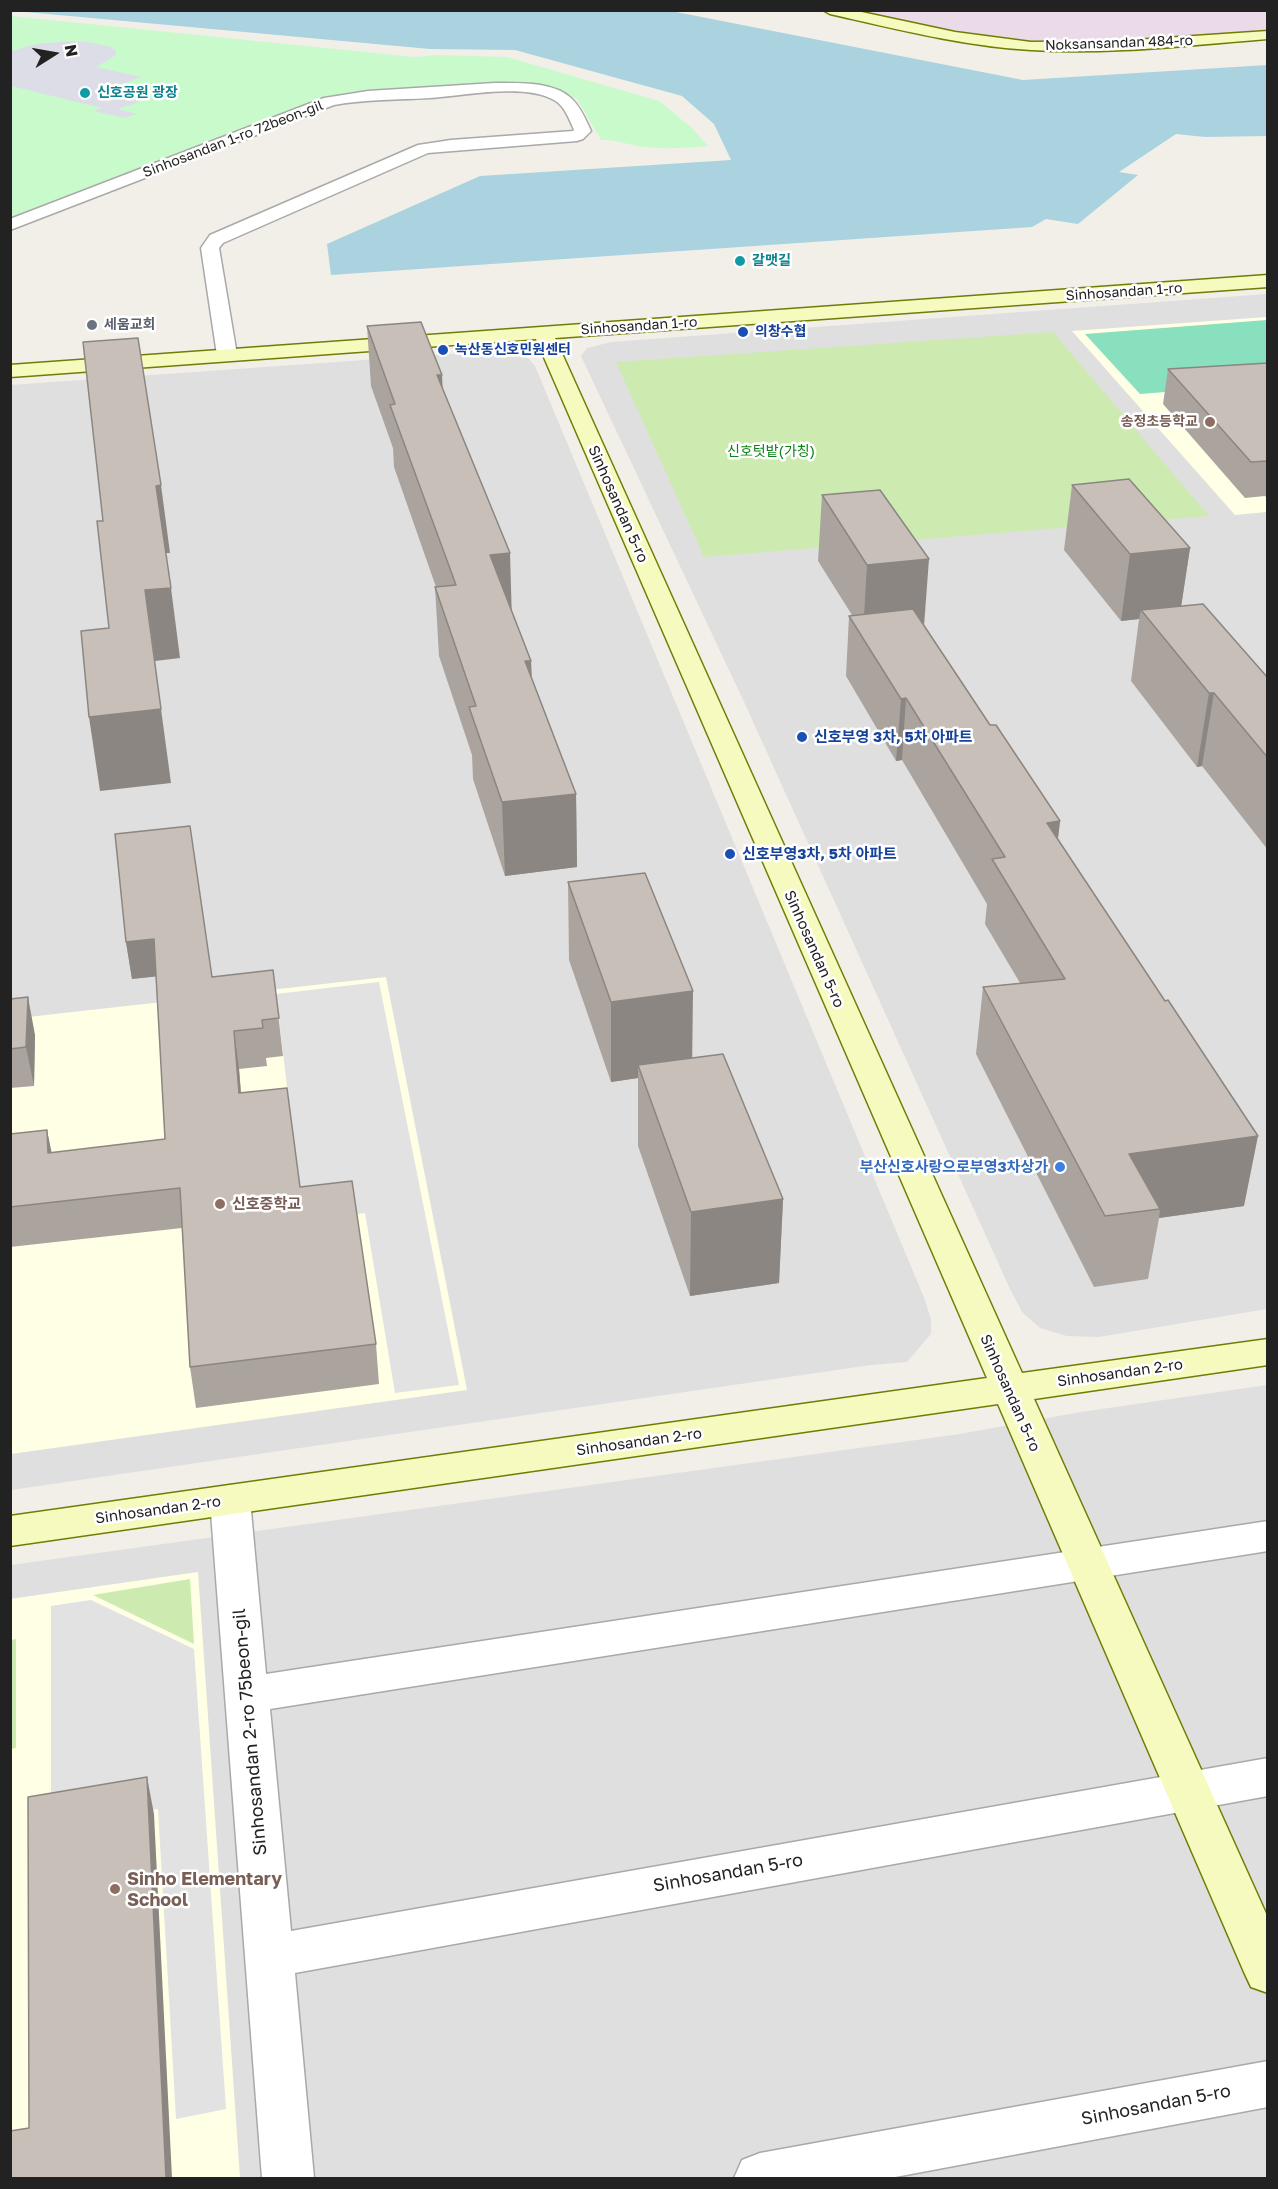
<!DOCTYPE html>
<html>
<head>
<meta charset="utf-8">
<style>
	body { margin:0 }
	#map { position:relative; width:1278px; height:2189px; overflow:hidden; background:#f2efe9; font-family:"Golos Text",sans-serif }
	canvas { display:block }
	.frame { position:absolute; inset:0; border:12px solid #222; pointer-events:none }
	.north { position:absolute; left:24px; top:24px; width:60px; height:60px; -webkit-text-stroke:4px #fff; paint-order:stroke; rotate:79deg; font-size:16px; font-weight:700; line-height:24px; text-align:center; color:#222 }
	.north::after { content:''; display:block; margin:auto; width:21px; height:27px; background:#222; clip-path:polygon(50% 0,100% 100%,50% 72%,0 100%) }
</style>
</head>
<body>
<div id="map">
<canvas width="1278" height="2189"></canvas>
<div class="frame"></div>
<div class="north">N</div>
</div>
<script>
const ctx = document.querySelector('canvas').getContext('2d');
ctx.lineJoin = 'round';
function fill(path, color) { ctx.fillStyle = color; ctx.fill(path, 'evenodd'); }
function trace(path, color, width, dash) { ctx.strokeStyle = color; ctx.lineWidth = width; ctx.lineCap = dash ? 'butt' : 'round'; ctx.setLineDash(dash || []); ctx.stroke(path); }
function drawText(font, color, halo, rows, align = 'center') {
  ctx.font = font + ' "Golos Text","Noto Sans KR",sans-serif'; ctx.lineWidth = 5; ctx.setLineDash([]); ctx.textBaseline = 'middle'; ctx.strokeStyle = halo; ctx.fillStyle = color; for (const [text, x, y, turn = 0] of rows) {
    ctx.save(); ctx.translate(x, y); ctx.rotate((+turn || 0) * Math.PI / 180); ctx.textAlign = isNaN(turn) ? turn : align; if (halo) ctx.strokeText(text, 0, 0); ctx.fillText(text, 0, 0); ctx.restore();
  }
}
fill(new Path2D(`
	M 1267,294 L 1267,1309 L 1099,1337 L 1067,1336 L 1040,1328 L 1022,1312 L 1010,1289 L 745,704 L 581,356 L 587,348 L 611,342 Z
	M 478,352 L 516,354 L 528,358 L 535,366 L 925,1300 L 931,1320 L 931,1334 L 907,1362 L 871,1365 L 11,1490 L 10,385 Z
	M 1267,1385 L 1267,2178 L 11,2178 L 11,1565 L 960,1434 L 1081,1412 Z`), '#e0dfdf');
fill(new Path2D(`
	M 849,11 L 1267,11 L 1268,31 L 1065,43 L 1038,42 L 983,36 Z`), '#ebdbe8');
fill(new Path2D(`
	M 1267,317 L 1267,512 L 1235,515 L 1072,331 Z
	M 386,977 L 467,1390 L 11,1454 L 10,1019 Z
	M 198,1572 L 240,2178 L 11,2178 L 10,1599 Z`), '#ffffe5');
fill(new Path2D(`
	M 1053,332 L 1209,516 L 704,557 L 616,362 Z
	M 190,1579 L 194,1644 L 93,1595 Z
	M 16,1639 L 16,1748 L 11,1749 L 11,1640 Z`), '#cdebb0');
fill(new Path2D(`
	M 11,16 L 414,57 L 437,55 L 507,57 L 659,101 L 692,128 L 708,146 C 688,147 667,150 647,147 C 630,146 617,139 601,140 L 577,99 L 558,90 L 535,86 L 316,101 L 11,218 Z`), '#c8facc');
fill(new Path2D(`
	M 1267,320 L 1267,384 L 1140,394 L 1085,334 Z`), '#88e0be');
fill(new Path2D(`
	M 379,982 L 459,1385 L 395,1393 L 365,1213 L 303,1221 L 276,994 Z
	M 91,1600 L 194,1649 L 226,2109 L 176,2119 L 158,1809 L 51,1826 L 51,1606 Z`), '#e2e2e2');
fill(new Path2D(`
	M 69,41 L 88,42 L 111,47 L 116,51 L 116,55 L 96,67 L 141,77 L 120,85 L 138,90 L 118,96 L 139,102 L 118,109 L 137,114 L 124,118 L 94,111 L 102,108 L 11,86 L 11,51 L 37,44 Z`), '#dddde8');
fill(new Path2D(`
	M 671,11 L 1023,80 L 1267,65 L 1267,136 L 1205,137 L 1176,134 L 1119,172 L 1138,175 L 1078,224 L 1046,219 L 1032,227 L 331,275 L 327,244 L 480,176 L 731,160 L 714,124 L 682,96 L 515,50 L 430,49 L 15,11 Z`), '#aad3df');
const street = new Path2D(`
	M 495,83 C 518,83 554,81 572,99 C 581,108 586,120 591,131 L 583,139 L 577,141 L 428,153 L 223,243 L 219,248 L 237,355 L 234,359 L 220,359 L 217,355 L 201,248 L 210,235 L 418,145 L 451,140 L 573,131 L 574,130 C 569,119 565,106 554,100 C 523,83 465,96 430,98 C 398,100 366,99 334,105 L 10,230 L 10,219 L 324,98 L 368,91 Z
	M 230,1485 L 244,1489 L 250,1500 L 266,1674 L 1268,1521 L 1268,1551 L 270,1709 L 291,1931 L 1268,1758 L 1268,1796 L 295,1973 L 314,2178 L 262,2178 L 210,1500 L 216,1489 Z
	M 1268,2061 L 1268,2107 L 890,2178 L 734,2178 L 742,2160 L 760,2153 Z`);
const secondary = new Path2D(`
	M 823,10 L 852,10 L 955,32 L 1031,42 L 1120,41 L 1268,31 L 1268,39 C 1189,45 1110,55 1031,50 C 963,46 896,29 830,14 Z
	M 1268,275 L 1268,287 L 555,338 L 1022,1373 L 1268,1339 L 1268,1365 L 1034,1399 L 1268,1918 L 1268,1993 L 1251,1987 L 1244,1972 L 998,1404 L 10,1546 L 10,1516 L 987,1378 L 536,339 L 10,377 L 10,365 Z`);
trace(street, '#a9a9a9', 3);
trace(secondary, '#707d05', 3);
fill(street, '#fff');
fill(secondary, '#f7fabf');
fill(new Path2D(`
	M 367,326 L 442,375 L 442,388 L 512,612 L 531,661 L 532,679 L 576,794 L 577,867 L 505,876 L 473,779 L 472,755 L 439,656 L 435,587 L 436,587 L 394,467 L 393,448 L 371,386 Z
	M 1268,363 L 1268,499 L 1265,496 L 1245,498 L 1163,404 L 1168,369 Z
	M 1072,485 L 1190,548 L 1181,606 L 1268,678 L 1268,850 L 1202,766 L 1197,767 L 1131,681 L 1139,619 L 1121,621 L 1064,550 Z
	M 822,495 L 924,626 L 990,725 L 1060,821 L 1058,839 L 1244,1206 L 1159,1218 L 1148,1279 L 1094,1287 L 976,1054 L 983,987 L 1020,983 L 985,924 L 987,904 L 902,760 L 896,761 L 846,676 L 849,616 L 852,615 L 818,561 Z
	M 568,882 L 692,1058 L 783,1199 L 779,1283 L 690,1296 L 638,1146 L 638,1078 L 611,1082 L 569,960 Z
	M 126,942 L 212,977 L 273,970 L 283,1056 L 266,1058 L 267,1066 L 239,1069 L 241,1093 L 300,1187 L 376,1344 L 379,1384 L 196,1408 L 190,1367 L 182,1228 L 10,1247 L 10,1134 L 47,1130 L 51,1153 L 165,1139 L 156,976 L 132,979 Z
	M 10,999 L 35,1035 L 34,1086 L 10,1088 Z`), '#aba49e');
fill(new Path2D(`
	M 437,375 L 442,375 L 445,436 Z
	M 161,485 L 170,553 L 164,553 L 156,486 Z
	M 1190,548 L 1180,614 L 1141,610 L 1139,619 L 1121,621 L 1130,554 Z
	M 510,553 L 512,621 L 490,555 Z
	M 929,559 L 924,626 L 863,633 L 867,565 Z
	M 171,588 L 180,658 L 155,661 L 145,590 Z
	M 525,661 L 531,661 L 533,731 Z
	M 1209,693 L 1214,693 L 1202,766 L 1197,767 Z
	M 906,698 L 902,760 L 896,761 L 901,699 Z
	M 161,709 L 171,783 L 100,791 L 89,717 Z
	M 576,794 L 577,867 L 505,876 L 502,802 Z
	M 1060,821 L 1052,886 L 1047,823 Z
	M 154,939 L 160,976 L 132,979 L 126,942 Z
	M 693,991 L 692,1071 L 638,1065 L 638,1078 L 611,1082 L 611,1002 Z
	M 28,997 L 35,1035 L 34,1086 L 26,1047 Z
	M 234,1031 L 239,1069 L 244,1132 L 239,1093 Z
	M 47,1130 L 55,1169 L 48,1153 Z
	M 1258,1136 L 1244,1206 L 1159,1218 L 1160,1209 L 1129,1154 Z
	M 783,1199 L 779,1283 L 690,1296 L 691,1212 Z
	M 147,1777 L 154,1814 L 172,2178 L 166,2178 Z`), '#8b8681');
const building = new Path2D(`
	M 421,322 L 442,375 L 437,375 L 510,553 L 490,555 L 531,661 L 525,661 L 576,794 L 502,802 L 469,707 L 476,706 L 435,587 L 456,585 L 390,405 L 395,404 L 367,326 Z
	M 138,338 L 161,485 L 156,486 L 171,588 L 145,590 L 161,709 L 89,717 L 81,631 L 109,628 L 97,521 L 103,521 L 83,342 Z
	M 1268,363 L 1268,461 L 1251,462 L 1168,369 Z
	M 1129,479 L 1190,548 L 1130,554 L 1072,485 Z
	M 880,490 L 929,559 L 867,565 L 822,495 Z
	M 1203,604 L 1268,678 L 1268,758 L 1214,693 L 1209,693 L 1141,610 Z
	M 913,609 L 990,725 L 996,725 L 1060,821 L 1047,823 L 1165,1001 L 1168,1000 L 1258,1136 L 1129,1154 L 1160,1209 L 1105,1216 L 983,987 L 1065,979 L 992,859 L 1005,857 L 906,698 L 901,699 L 849,616 Z
	M 190,826 L 212,977 L 273,970 L 279,1018 L 262,1020 L 263,1028 L 234,1031 L 239,1093 L 287,1088 L 300,1187 L 352,1181 L 376,1344 L 190,1367 L 180,1188 L 10,1207 L 10,1134 L 47,1130 L 48,1153 L 165,1139 L 154,939 L 126,942 L 115,834 Z
	M 645,873 L 693,991 L 611,1002 L 568,882 Z
	M 28,997 L 26,1047 L 10,1049 L 10,999 Z
	M 723,1054 L 783,1199 L 691,1212 L 638,1065 Z
	M 147,1777 L 166,2178 L 10,2178 L 10,2131 L 29,2128 L 28,1797 Z`);
fill(building, '#c7bfb8');
trace(building, '#8b8681', 1.5);
for (const [x, y, r, color] of [
	[85,93,6,"#0f9aa8"],
	[740,261,6,"#0f9aa8"],
	[92,325,6,"#6b7280"],
	[743,332,6,"#1a4fb4"],
	[443,350,6,"#1a4fb4"],
	[1210,422,6,"#8d6e63"],
	[802,737,6,"#1a4fb4"],
	[730,854,6,"#1a4fb4"],
	[1060,1167,6,"#3f7fe0"],
	[220,1204,6,"#8d6e63"],
	[115,1889,6,"#8d6e63"]
]) { const dot = new Path2D(); dot.arc(x, y, r, 0, 2 * Math.PI); ctx.fillStyle = color; ctx.fill(dot); trace(dot, '#fff', 2); }
drawText('14px', '#222', '#fff', [
	["Noksansandan 484-ro",1119,43,-2],
	["Sinhosandan 1-ro 72beon-gil",233,139,-21],
	["Sinhosandan 1-ro",1124,292,-4],
	["Sinhosandan 1-ro",639,326,-4]
]);
drawText('bold 14px', '#0d838f', '#fff', [
	["신호공원 광장",97,93],
	["갈맷길",752,261]
], 'left');
drawText('bold 14px', '#5b616d', '#fff', [
	["세움교회",104,325]
], 'left');
drawText('bold 14px', '#164399', '#fff', [
	["의창수협",755,332],
	["녹산동신호민원센터",455,350]
], 'left');
drawText('bold 14px', '#785e54', '#fff', [
	["송정초등학교",1198,422]
], 'right');
drawText('14px', '#0c8416', '#fff', [
	["신호텃밭(가칭)",771,452]
]);
drawText('15px', '#222', '#fff', [
	["Sinhosandan 5-ro",618,504,66],
	["Sinhosandan 5-ro",814,949,66],
	["Sinhosandan 2-ro",1120,1373,-8],
	["Sinhosandan 5-ro",1010,1393,66],
	["Sinhosandan 2-ro",639,1442,-8],
	["Sinhosandan 2-ro",158,1510,-8]
]);
drawText('bold 15px', '#164399', '#fff', [
	["신호부영 3차, 5차 아파트",814,737],
	["신호부영3차, 5차 아파트",742,854]
], 'left');
drawText('bold 15px', '#366cbe', '#fff', [
	["부산신호사랑으로부영3차상가",1048,1167]
], 'right');
drawText('bold 15px', '#785e54', '#fff', [
	["신호중학교",232,1204]
], 'left');
drawText('18px', '#222', '#fff', [
	["Sinhosandan 2-ro 75beon-gil",250,1732,-95],
	["Sinhosandan 5-ro",728,1873,-10],
	["Sinhosandan 5-ro",1156,2105,-11]
]);
drawText('bold 18px', '#785e54', '#fff', [
	["Sinho Elementary",127,1879],
	["School",127,1900]
], 'left');
</script>
</body>
</html>
